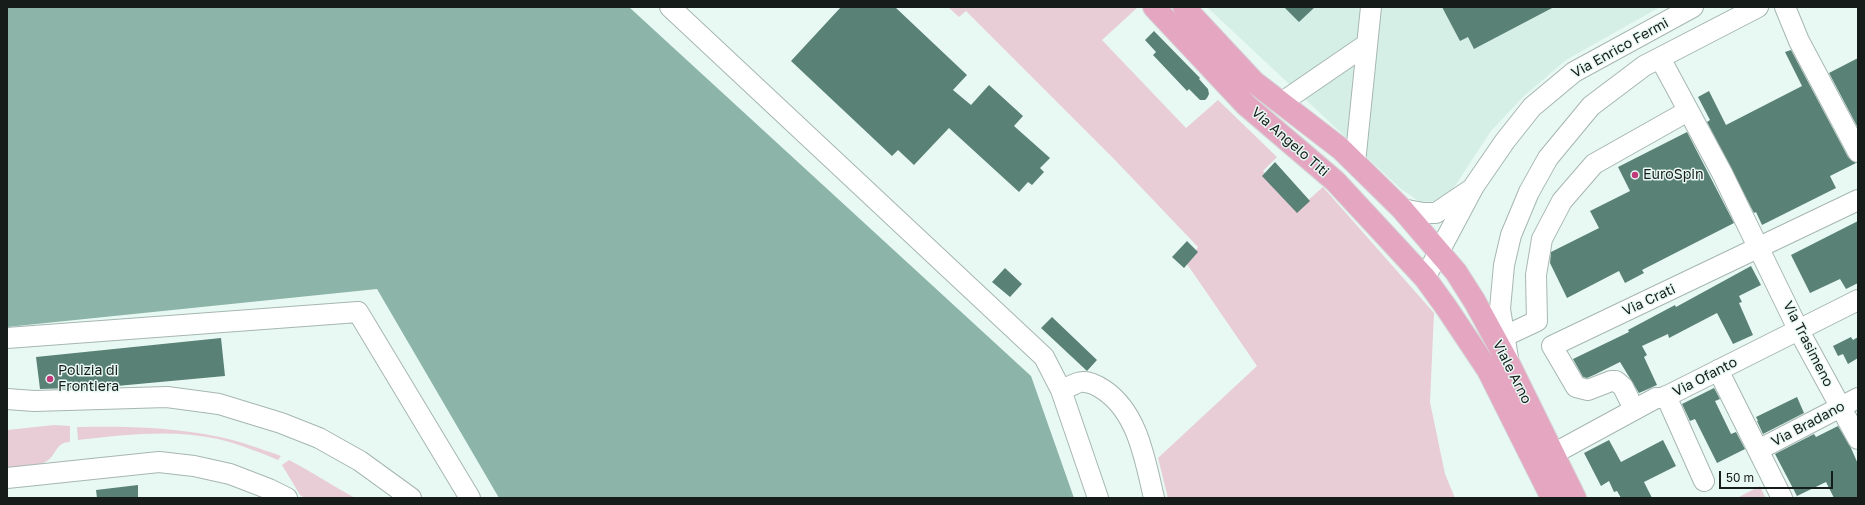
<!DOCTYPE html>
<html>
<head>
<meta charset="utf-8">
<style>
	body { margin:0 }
	#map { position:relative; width:1865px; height:505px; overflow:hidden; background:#e8f9f3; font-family:"Golos Text",sans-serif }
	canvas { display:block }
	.frame { position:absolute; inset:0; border:8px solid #161c1a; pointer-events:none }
	.scale { position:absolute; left:1719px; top:471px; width:114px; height:18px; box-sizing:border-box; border:2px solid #161c1a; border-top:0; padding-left:5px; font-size:12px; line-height:14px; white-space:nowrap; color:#161c1a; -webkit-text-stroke:3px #e8f9f3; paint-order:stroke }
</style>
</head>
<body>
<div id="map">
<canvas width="1865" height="505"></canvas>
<div class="frame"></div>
<div class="scale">50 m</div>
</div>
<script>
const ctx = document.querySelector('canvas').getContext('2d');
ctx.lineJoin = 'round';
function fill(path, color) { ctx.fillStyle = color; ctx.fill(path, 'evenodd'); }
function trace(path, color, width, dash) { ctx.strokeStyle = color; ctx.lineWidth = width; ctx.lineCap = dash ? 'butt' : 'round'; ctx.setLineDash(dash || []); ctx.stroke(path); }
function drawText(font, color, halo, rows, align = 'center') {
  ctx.font = font + ' "Golos Text",sans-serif'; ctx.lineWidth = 3; ctx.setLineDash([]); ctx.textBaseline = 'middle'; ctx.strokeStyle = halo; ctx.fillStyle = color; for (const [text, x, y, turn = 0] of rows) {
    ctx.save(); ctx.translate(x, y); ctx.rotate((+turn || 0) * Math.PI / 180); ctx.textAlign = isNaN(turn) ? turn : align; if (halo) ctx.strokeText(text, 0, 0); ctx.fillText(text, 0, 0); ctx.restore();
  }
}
fill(new Path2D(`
	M 1207,7 L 1660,7 L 1566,60 L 1523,97 L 1491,131 L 1449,195 L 1437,201 L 1420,202 L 1401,189 Z`), '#d5efe6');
fill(new Path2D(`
	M 948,7 L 1138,7 L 1102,40 L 1186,128 L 1218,100 L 1277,157 L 1263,171 L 1298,209 L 1323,187 L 1434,313 L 1430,402 L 1445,474 L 1455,498 L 1168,498 L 1158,458 L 1257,366 L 1187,264 L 1198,247 L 1114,159 L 966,11 L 959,17 Z
	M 54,425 L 70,426 L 70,442 C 56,442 57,454 47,461 C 36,468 20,467 7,468 L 7,430 Z
	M 77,427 C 125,426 172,427 220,437 C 240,441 261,449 281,456 L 278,460 C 259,452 239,444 218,439 C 171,429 125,435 78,440 Z
	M 289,460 C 312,472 333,486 355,498 L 305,498 L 300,495 L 282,465 Z
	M 1760,486 L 1765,497 L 1737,498 Z`), '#e8cdd7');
fill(new Path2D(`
	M 7,7 L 629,7 L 1031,376 L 1074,498 L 499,498 L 377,289 L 7,327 Z`), '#8cb4a8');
fill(new Path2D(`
	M 841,7 L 895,7 L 967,75 L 953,90 L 971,105 L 989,85 L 1023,116 L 1014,126 L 1050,158 L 1040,168 L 1044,172 L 1032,185 L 1028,182 L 1019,192 L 949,128 L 914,165 L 898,150 L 892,156 L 791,61 Z
	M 1284,7 L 1315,7 L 1299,22 Z
	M 1442,7 L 1554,7 L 1474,49 L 1468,37 L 1460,41 Z
	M 1154,31 L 1200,78 L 1199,79 L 1208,89 L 1209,94 L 1207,98 L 1205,100 L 1200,100 L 1189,89 L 1187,91 L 1153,55 L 1156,52 L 1145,40 Z
	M 1791,50 L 1848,157 L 1856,163 L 1830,176 L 1836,188 L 1762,225 L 1756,212 L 1754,213 L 1707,122 L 1710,120 L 1698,97 L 1709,91 L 1726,125 L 1802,86 L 1785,52 Z
	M 1858,58 L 1858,128 L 1829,73 Z
	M 1687,132 L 1734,223 L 1642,270 L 1644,273 L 1625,283 L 1619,271 L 1567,298 L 1550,263 L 1551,252 L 1599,228 L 1590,211 L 1630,191 L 1618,167 Z
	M 1275,162 L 1310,201 L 1297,213 L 1262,176 Z
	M 1858,221 L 1858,283 L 1846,289 L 1840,279 L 1810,293 L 1791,255 Z
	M 1187,241 L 1198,252 L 1184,268 L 1172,257 Z
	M 1751,266 L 1761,285 L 1739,296 L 1742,302 L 1739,303 L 1753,335 L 1733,344 L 1717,313 L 1669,338 L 1668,334 L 1642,346 L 1647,355 L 1644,357 L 1657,385 L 1639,393 L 1620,362 L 1594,375 L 1587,378 L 1583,377 L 1573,359 L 1629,332 L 1628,330 L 1675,305 L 1676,307 Z
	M 1005,268 L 1022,284 L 1010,297 L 992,282 Z
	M 1052,317 L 1097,360 L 1087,371 L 1041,328 Z
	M 1851,337 L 1853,340 L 1858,337 L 1858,358 L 1848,364 L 1843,354 L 1838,356 L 1833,346 Z
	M 221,338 L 225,376 L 106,387 L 40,389 L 36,357 Z
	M 1714,388 L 1720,399 L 1715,401 L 1731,434 L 1736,432 L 1745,449 L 1717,463 L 1695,419 L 1690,421 L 1682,404 Z
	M 1797,397 L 1804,413 L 1763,434 L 1757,421 L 1758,421 L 1756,417 Z
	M 1838,426 L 1851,448 L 1858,464 L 1858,498 L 1834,498 L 1826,482 L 1797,496 L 1775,454 L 1814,434 L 1816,437 Z
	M 1609,440 L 1621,462 L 1663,440 L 1676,466 L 1644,482 L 1652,498 L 1621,498 L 1617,491 L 1614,492 L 1609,481 L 1601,486 L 1584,453 Z
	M 138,485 L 138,498 L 97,498 L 96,490 Z`), '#5a8175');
const minor = new Path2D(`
	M 670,7 L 1044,357 L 1061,390 L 1098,498
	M 1785,7 L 1799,41 L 1858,152
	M 1660,58 L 1722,173 L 1799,331 L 1858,439
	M 1281,103 L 1367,44
	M 1355,163 L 1371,7
	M 1402,209 L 1423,213 L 1436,213 L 1473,188
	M 1425,278 L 1474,186 L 1505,141 L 1532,107 L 1574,72 L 1693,7
	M 1505,336 L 1537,321 L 1536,275 L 1542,239 L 1562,201 L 1594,164 L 1688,111
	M 7,338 L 358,312 L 470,498
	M 1508,358 L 1500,309 L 1504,265 L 1511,235 L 1529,192 L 1548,158 L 1591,106 L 1644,66 L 1758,7
	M 1718,370 L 1782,498
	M 1061,390 C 1068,388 1078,381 1084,382 C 1091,382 1098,386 1104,390 C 1138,413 1145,460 1154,498
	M 1666,396 L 1704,481
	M 7,399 L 34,401 L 167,397 L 219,404 L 281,423 L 319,438 L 360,461 L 411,498
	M 1634,409 L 1623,387 L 1616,381 L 1611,381 L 1588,390 L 1576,387 L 1552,346 L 1858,200
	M 1758,450 L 1858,398
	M 1553,454 L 1656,398 L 1663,398 L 1858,300
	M 7,478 L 159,462 L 194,466 L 230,474 L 269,489 L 287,498`);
const major = new Path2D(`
	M 1154,7 L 1246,105 L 1335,181 L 1425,278 L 1446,307 L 1488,370 L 1552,498
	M 1184,7 L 1254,82 L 1341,149 L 1402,209 L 1456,272 L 1475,302 L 1510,366 L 1575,498`);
trace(minor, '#a6b6b1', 22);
trace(major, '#d5d6d6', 24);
trace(minor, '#fff', 20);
trace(major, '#e5a6c2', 22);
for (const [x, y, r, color] of [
	[1635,175,4,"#c03a7c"],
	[50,379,4,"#c03a7c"]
]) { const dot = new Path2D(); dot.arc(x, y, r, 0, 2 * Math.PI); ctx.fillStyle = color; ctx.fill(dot); trace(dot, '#e8f9f3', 1.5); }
drawText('14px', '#161c1a', '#e8f9f3', [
	["Via Enrico Fermi",1620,48,-29],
	["Via Angelo Titi",1290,142,41],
	["Via Crati",1649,300,-25],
	["Via Trasimeno",1808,344,63],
	["Viale Arno",1512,372,63],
	["Via Ofanto",1705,377,-27],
	["Via Bradano",1808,424,-28]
]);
drawText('14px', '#161c1a', '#e8f9f3', [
	["EuroSpin",1643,175],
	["Polizia di",58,371],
	["Frontiera",58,387]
], 'left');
</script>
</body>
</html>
